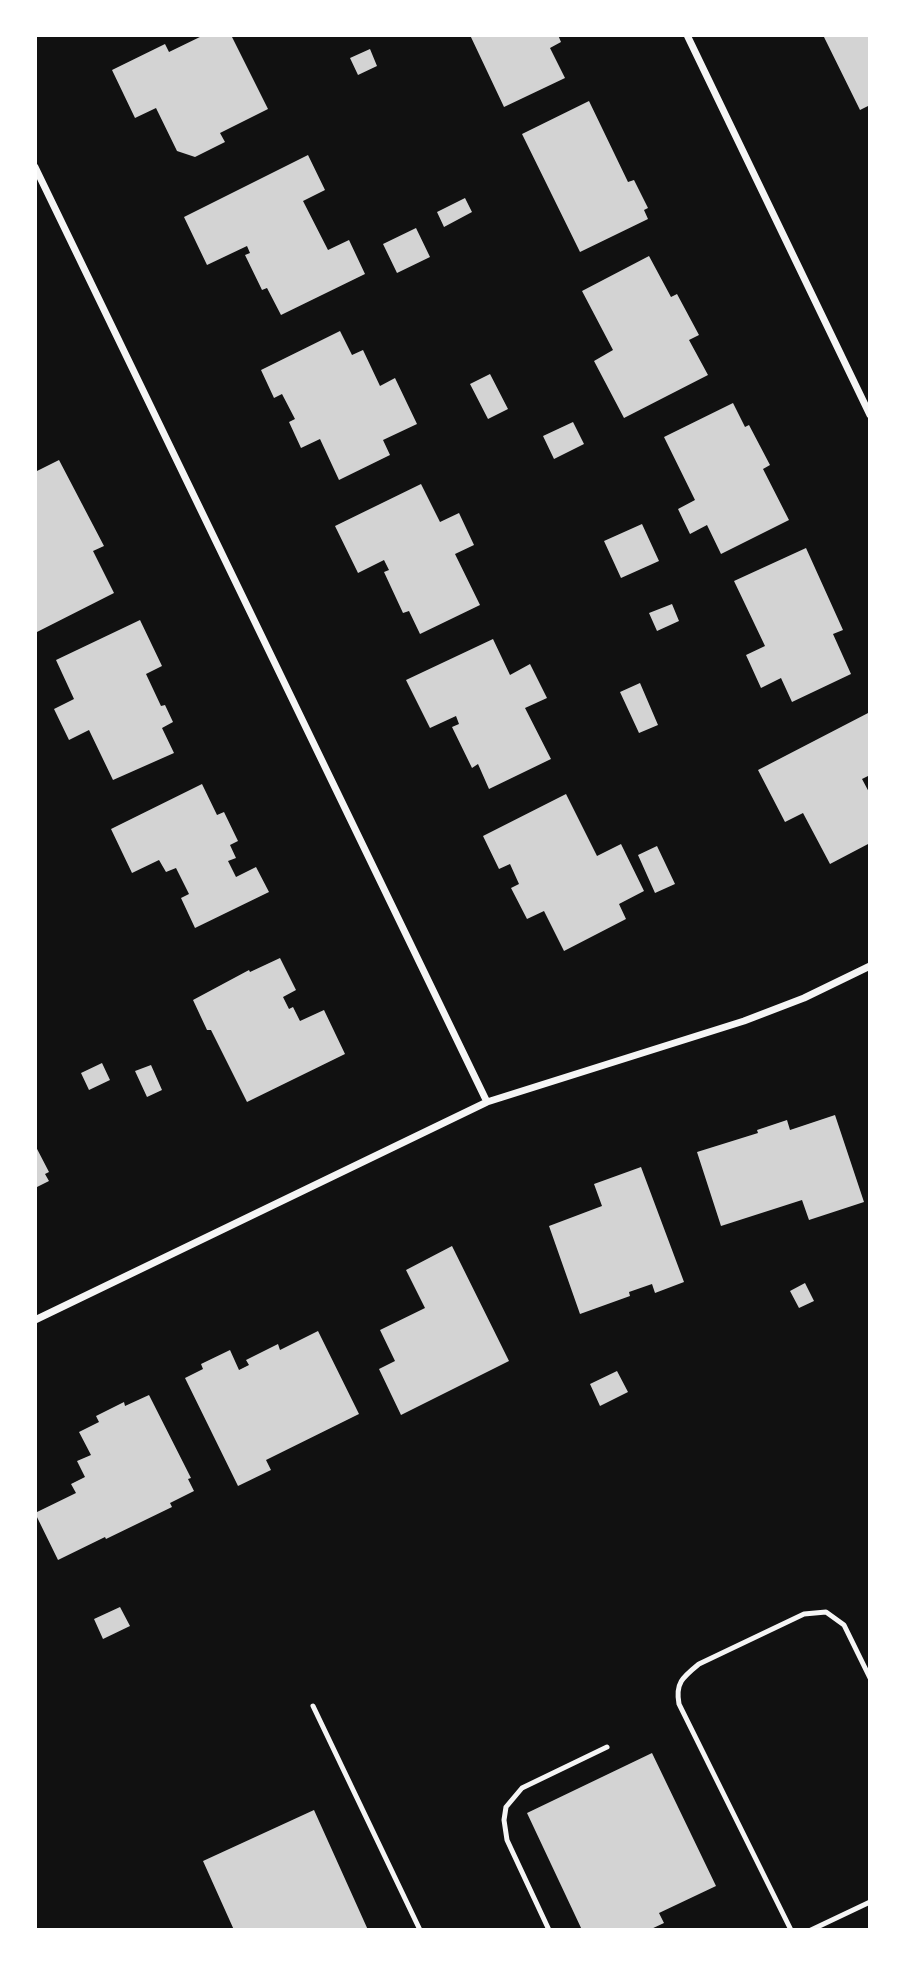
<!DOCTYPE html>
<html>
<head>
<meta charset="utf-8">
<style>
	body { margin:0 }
	#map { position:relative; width:905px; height:1965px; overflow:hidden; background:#111; font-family:Poppins,sans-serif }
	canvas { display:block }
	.frame { position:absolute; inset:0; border:37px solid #fff; pointer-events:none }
</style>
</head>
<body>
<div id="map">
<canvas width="905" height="1965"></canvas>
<div class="frame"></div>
</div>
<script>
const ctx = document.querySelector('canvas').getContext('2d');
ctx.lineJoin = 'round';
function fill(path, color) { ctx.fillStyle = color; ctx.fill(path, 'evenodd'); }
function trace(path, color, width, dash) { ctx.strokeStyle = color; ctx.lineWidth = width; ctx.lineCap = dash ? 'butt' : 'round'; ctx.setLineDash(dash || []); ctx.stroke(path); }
fill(new Path2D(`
	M 204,35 L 231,35 L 268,109 L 220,133 L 225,142 L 195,157 L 177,151 L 156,108 L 135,118 L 112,70 L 165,44 L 169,52 Z
	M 470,35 L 558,35 L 561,42 L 550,48 L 565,78 L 504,107 Z
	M 823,35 L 870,35 L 870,105 L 860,110 Z
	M 370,49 L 377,66 L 358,75 L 350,58 Z
	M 589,101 L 628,182 L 634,180 L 648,208 L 644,210 L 648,219 L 580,252 L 522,134 Z
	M 308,155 L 325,190 L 303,201 L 328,250 L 349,240 L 365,274 L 281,315 L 267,288 L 262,290 L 245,255 L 250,253 L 247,246 L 207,265 L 184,217 Z
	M 465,198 L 472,212 L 444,227 L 437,212 Z
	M 416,228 L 430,257 L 397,273 L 383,244 Z
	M 649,256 L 671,297 L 677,294 L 699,335 L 689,340 L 708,375 L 624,418 L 594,361 L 613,350 L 582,291 Z
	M 340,331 L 352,355 L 363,350 L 380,386 L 395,378 L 417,424 L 383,440 L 390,455 L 339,480 L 320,439 L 301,448 L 289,422 L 295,419 L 282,394 L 274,398 L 261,370 Z
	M 490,374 L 508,409 L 488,419 L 470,384 Z
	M 733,403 L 745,427 L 749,425 L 770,465 L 763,469 L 789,520 L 721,554 L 707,525 L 690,534 L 678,509 L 695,500 L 664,437 Z
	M 573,422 L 584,444 L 554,459 L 543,436 Z
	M 59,460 L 104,546 L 93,551 L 114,593 L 35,633 L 35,472 Z
	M 421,484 L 440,522 L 459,513 L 474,545 L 455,554 L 480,605 L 420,634 L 409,611 L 403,613 L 384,572 L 389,570 L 384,560 L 358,573 L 335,526 Z
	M 642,524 L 659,561 L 621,578 L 604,541 Z
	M 806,548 L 843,630 L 833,634 L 851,674 L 792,702 L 781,678 L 761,688 L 746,655 L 765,646 L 734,581 Z
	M 672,604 L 679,621 L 657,631 L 649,613 Z
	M 140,620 L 162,666 L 146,674 L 161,706 L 165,705 L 173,722 L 162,728 L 174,753 L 113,780 L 89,730 L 69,740 L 54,709 L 74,699 L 56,660 Z
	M 493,639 L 510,675 L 530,664 L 547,698 L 525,708 L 551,759 L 489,789 L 478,764 L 472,768 L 452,727 L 459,724 L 456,716 L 430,728 L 406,680 Z
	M 640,683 L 658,725 L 639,733 L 620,692 Z
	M 870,712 L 870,775 L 862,779 L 870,794 L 870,843 L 830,864 L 803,813 L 785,822 L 758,770 Z
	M 202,784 L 217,815 L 224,812 L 238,841 L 230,845 L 236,858 L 228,861 L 236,877 L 256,867 L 269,892 L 195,928 L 181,898 L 189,894 L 176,868 L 166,872 L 159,860 L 132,873 L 111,829 Z
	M 566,794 L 597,856 L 621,844 L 644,891 L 619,904 L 626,919 L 564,951 L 544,911 L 527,919 L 511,888 L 519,884 L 510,864 L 499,869 L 483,836 Z
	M 657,846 L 675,884 L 655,893 L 638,855 Z
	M 280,958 L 296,990 L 283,997 L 289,1009 L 293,1007 L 300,1021 L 324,1010 L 345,1054 L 247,1102 L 211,1030 L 207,1030 L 193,1000 L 249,970 L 250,972 Z
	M 102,1063 L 110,1080 L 89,1090 L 81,1073 Z
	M 151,1065 L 162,1090 L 147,1097 L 135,1071 Z
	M 835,1115 L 864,1202 L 809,1220 L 802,1200 L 721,1226 L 697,1152 L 758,1133 L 757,1130 L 787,1120 L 790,1130 Z
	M 35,1145 L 49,1172 L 45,1174 L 49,1181 L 35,1188 Z
	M 641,1167 L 684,1282 L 655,1293 L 652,1284 L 629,1292 L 630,1296 L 580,1314 L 549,1226 L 602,1206 L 594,1184 Z
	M 452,1246 L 509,1361 L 401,1415 L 379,1369 L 395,1361 L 380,1330 L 425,1308 L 406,1270 Z
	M 805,1283 L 814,1301 L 799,1308 L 790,1291 Z
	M 318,1331 L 359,1414 L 266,1460 L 271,1470 L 238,1486 L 185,1378 L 203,1369 L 201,1364 L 230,1350 L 239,1370 L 249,1365 L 246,1360 L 278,1344 L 280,1350 Z
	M 617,1371 L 628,1392 L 600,1406 L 590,1384 Z
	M 149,1395 L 191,1478 L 188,1479 L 194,1491 L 170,1503 L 172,1507 L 106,1539 L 105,1537 L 58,1560 L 35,1513 L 76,1493 L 71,1484 L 85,1477 L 77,1461 L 91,1455 L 79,1432 L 99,1422 L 96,1416 L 124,1402 L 125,1406 Z
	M 120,1607 L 130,1626 L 103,1639 L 94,1619 Z
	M 652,1753 L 716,1886 L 659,1913 L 664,1923 L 649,1930 L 582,1930 L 527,1813 Z
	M 314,1810 L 368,1930 L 234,1930 L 203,1861 Z`), '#d3d3d3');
trace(new Path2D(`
	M 313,1706 L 420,1930
	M 549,1930 L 507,1840 L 504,1820 L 506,1807 L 522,1788 L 607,1747
	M 791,1930 L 679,1704 C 675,1683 683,1677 699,1664 L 804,1614 L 826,1612 L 844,1625 L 870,1678
	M 811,1930 L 870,1902`), '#f5f5f5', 5);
trace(new Path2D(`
	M 687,35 L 870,415
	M 35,167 L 487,1102
	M 35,1320 L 487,1102 L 744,1021 L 804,998 L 870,966`), '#f5f5f5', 7);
</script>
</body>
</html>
